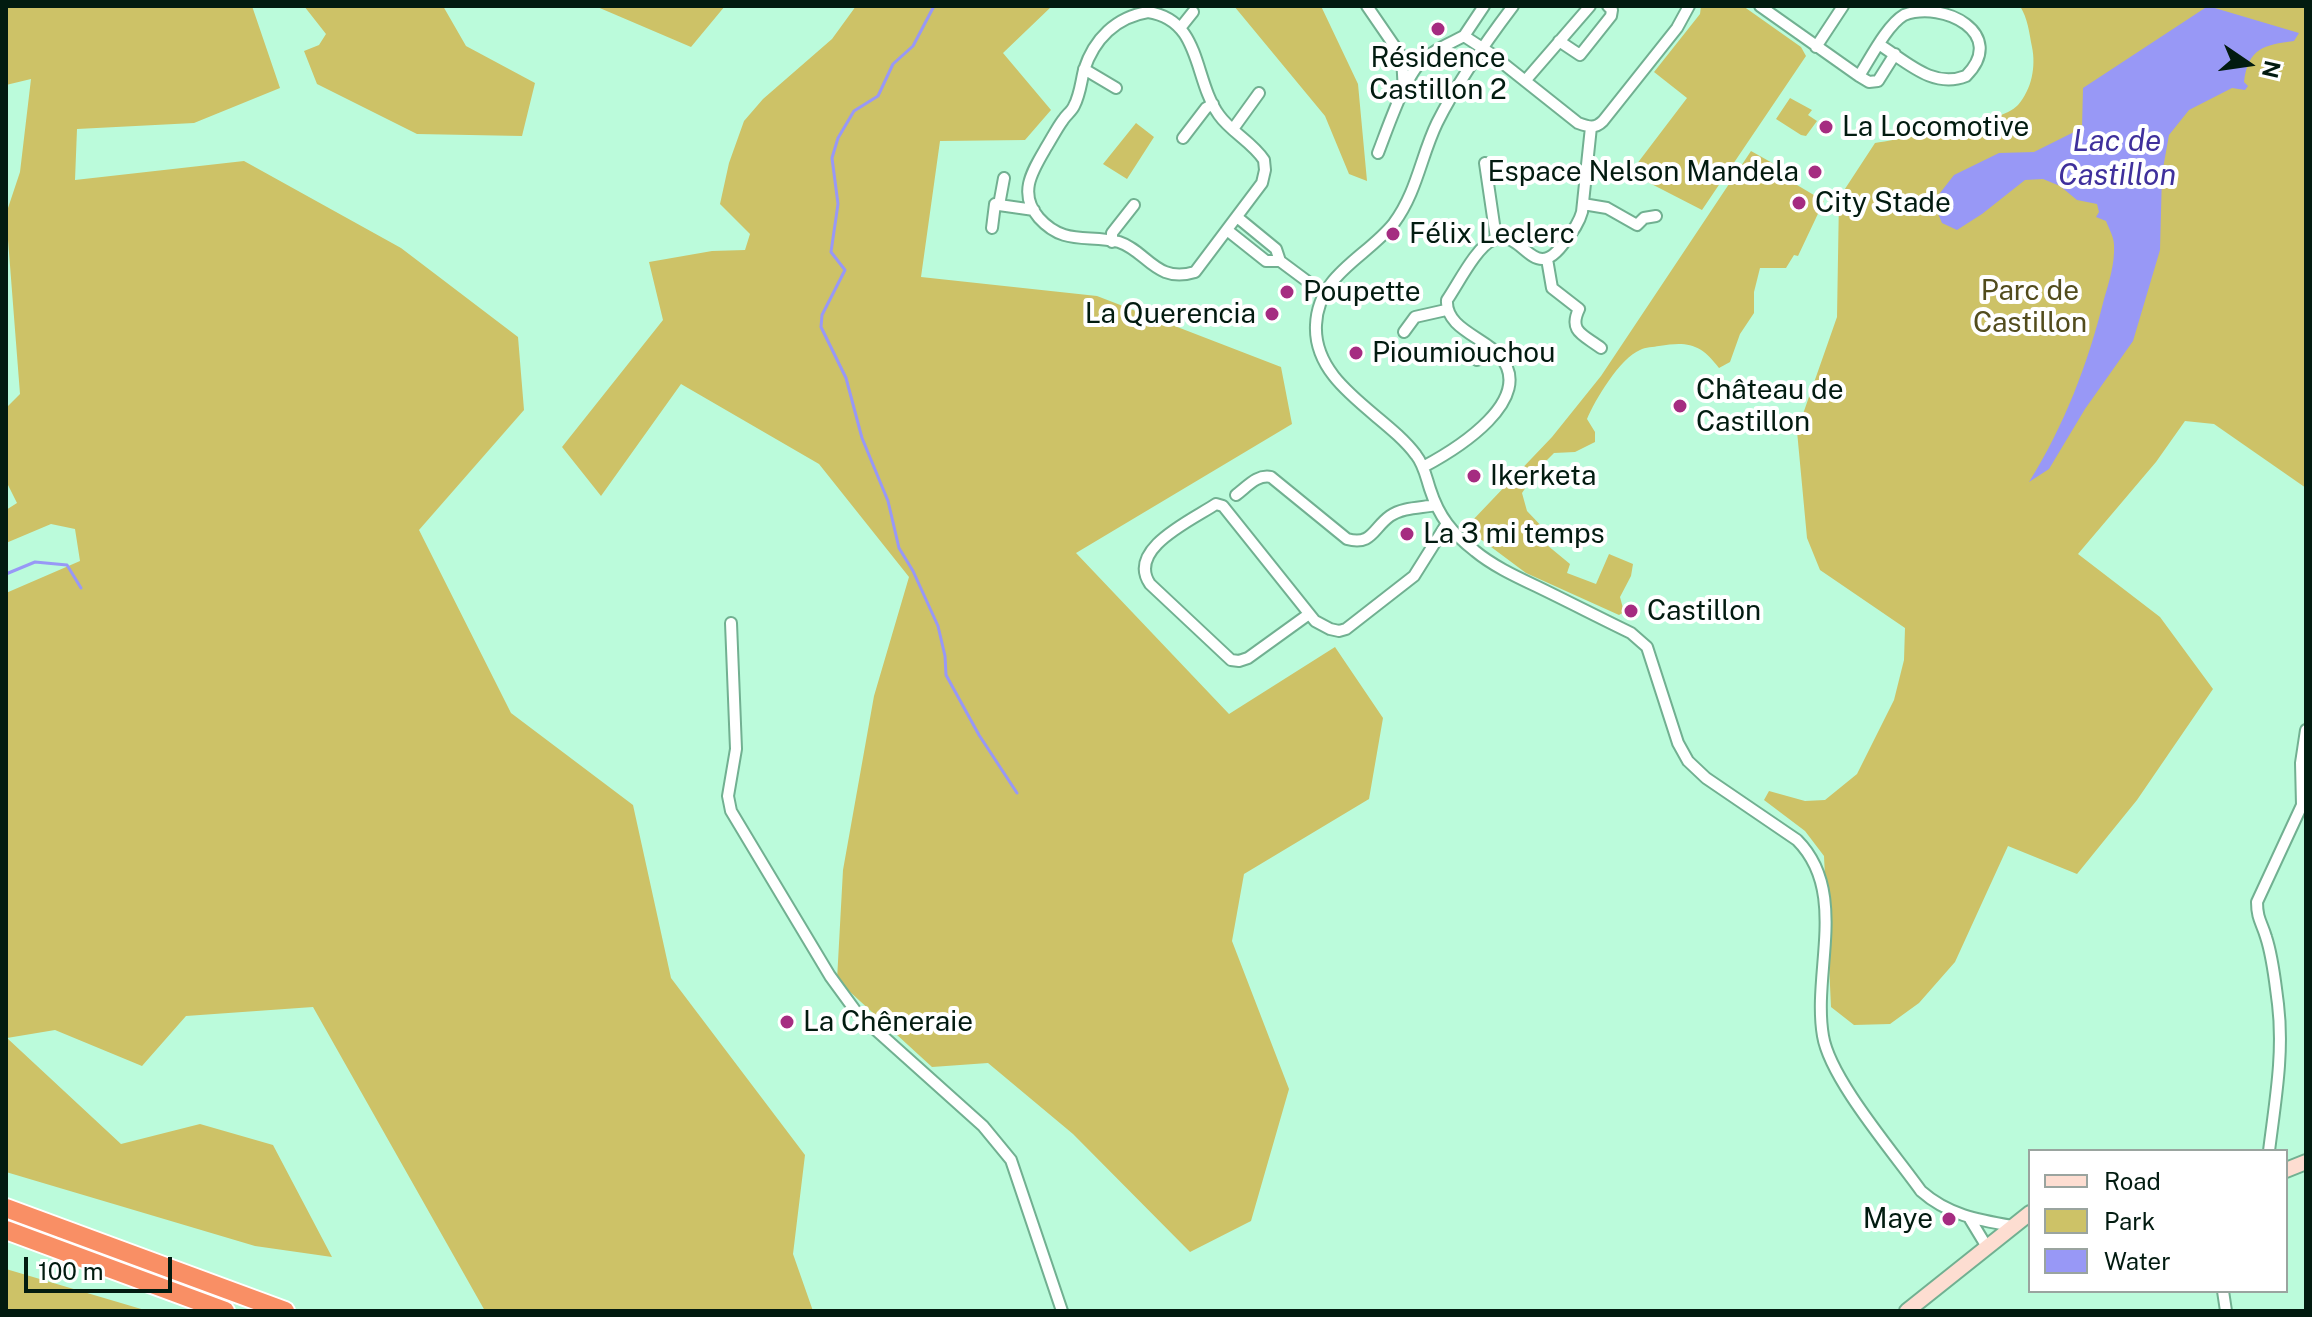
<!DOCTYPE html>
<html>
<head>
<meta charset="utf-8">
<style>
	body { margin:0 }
	#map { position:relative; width:2312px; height:1317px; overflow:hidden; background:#bbfbdb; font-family:"Public Sans",sans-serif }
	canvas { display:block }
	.frame { position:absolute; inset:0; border:8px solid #021b10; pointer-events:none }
	.legend { position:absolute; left:2028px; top:1149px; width:260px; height:144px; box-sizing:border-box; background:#fff; border:2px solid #9aa49f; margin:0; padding:10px 14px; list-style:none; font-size:24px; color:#021b10 }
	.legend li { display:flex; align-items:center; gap:16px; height:40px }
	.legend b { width:40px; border:2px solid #9aa49f }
	.north { position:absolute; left:2208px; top:24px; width:80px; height:80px; -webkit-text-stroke:6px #fff; paint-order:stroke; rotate:103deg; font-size:22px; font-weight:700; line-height:32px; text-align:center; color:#021b10 }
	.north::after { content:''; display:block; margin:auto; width:28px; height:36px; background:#021b10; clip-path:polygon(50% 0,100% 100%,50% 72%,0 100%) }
	.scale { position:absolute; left:24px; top:1257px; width:148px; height:36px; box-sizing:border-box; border:4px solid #021b10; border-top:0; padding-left:10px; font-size:24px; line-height:28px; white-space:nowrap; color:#021b10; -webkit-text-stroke:6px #fff; paint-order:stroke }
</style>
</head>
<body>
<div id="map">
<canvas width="2312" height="1317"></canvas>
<div class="frame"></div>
<ul class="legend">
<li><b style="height:10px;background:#fdddd1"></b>Road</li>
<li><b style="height:22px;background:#cdc267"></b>Park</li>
<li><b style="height:22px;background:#9898f6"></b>Water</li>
</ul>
<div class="north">N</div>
<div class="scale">100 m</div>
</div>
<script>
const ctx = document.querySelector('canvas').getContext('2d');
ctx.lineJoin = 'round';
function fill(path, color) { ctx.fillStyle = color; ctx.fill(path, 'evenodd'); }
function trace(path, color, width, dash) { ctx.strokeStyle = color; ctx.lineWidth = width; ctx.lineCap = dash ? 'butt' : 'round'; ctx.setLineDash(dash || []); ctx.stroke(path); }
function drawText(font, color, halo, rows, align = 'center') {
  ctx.font = font + ' "Public Sans",sans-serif'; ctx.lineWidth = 8; ctx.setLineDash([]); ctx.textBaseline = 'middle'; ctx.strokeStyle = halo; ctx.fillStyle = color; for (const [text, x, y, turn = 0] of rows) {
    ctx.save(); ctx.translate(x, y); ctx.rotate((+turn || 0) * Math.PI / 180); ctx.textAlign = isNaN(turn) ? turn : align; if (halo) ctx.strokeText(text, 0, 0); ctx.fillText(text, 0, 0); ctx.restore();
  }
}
fill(new Path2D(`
	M 6,6 L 252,6 L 280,88 L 194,123 L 77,129 L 75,180 L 244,161 L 401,248 L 518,337 L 524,410 L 419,530 L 511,713 L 633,805 L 671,978 L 805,1155 L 793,1254 L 813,1311 L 485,1311 L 313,1007 L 186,1016 L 142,1066 L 55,1030 L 7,1038 L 121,1144 L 200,1124 L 273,1145 L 332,1257 L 255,1246 L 6,1172 L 6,593 L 80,561 L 75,529 L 51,524 L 6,543 L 6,510 L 17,503 L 6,481 L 6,408 L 20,394 L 6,214 L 20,172 L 31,79 L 6,85 Z
	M 304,6 L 443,6 L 466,46 L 535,83 L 522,136 L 417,134 L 317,84 L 304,51 L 319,45 L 326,34 Z
	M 595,6 L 725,6 L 691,47 Z
	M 856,6 L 1052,6 L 1003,53 L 1051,110 L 1025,140 L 940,141 L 921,277 L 1097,296 L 1281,367 L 1292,424 L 1076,553 L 1229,714 L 1335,647 L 1383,718 L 1369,799 L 1244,874 L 1232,941 L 1289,1089 L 1251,1221 L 1190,1252 L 1073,1134 L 988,1063 L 932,1067 L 837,980 L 843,870 L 874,696 L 909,577 L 819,464 L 681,384 L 601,496 L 562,447 L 663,320 L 649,262 L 712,251 L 745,250 L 750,234 L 720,204 L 729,163 L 744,121 L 763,99 L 832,39 Z
	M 1234,6 L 1321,6 L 1358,84 L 1367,181 L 1349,174 L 1325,116 Z
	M 1701,6 L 1743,6 L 1801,47 L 1806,56 L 1702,210 L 1630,173 L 1687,98 L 1654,72 L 1700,14 Z
	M 2020,6 L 2306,6 L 2306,488 L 2214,424 L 2185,421 L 2156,462 L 2078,554 L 2160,617 L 2213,689 L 2137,800 L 2077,874 L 2008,846 L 1955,962 L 1919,1003 L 1890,1024 L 1854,1025 L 1831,1007 L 1824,856 L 1805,831 L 1764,800 L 1769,791 L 1805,801 L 1825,800 L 1857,774 L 1894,700 L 1904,660 L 1905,628 L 1820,570 L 1807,538 L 1797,431 L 1837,317 L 1839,198 L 1875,143 C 1904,138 1999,125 2018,105 C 2032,89 2036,66 2032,47 C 2029,32 2028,19 2020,6 Z
	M 1790,98 L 1812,110 L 1808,115 L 1817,121 L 1806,136 L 1801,135 L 1776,119 Z
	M 1136,123 L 1154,137 L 1127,179 L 1103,164 Z
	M 1751,151 L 1799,178 L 1797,185 L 1824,201 L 1798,256 L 1794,255 L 1786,268 L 1760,268 L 1754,292 L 1754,313 L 1740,334 L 1730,362 L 1719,368 C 1701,344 1688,341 1659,346 C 1654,347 1645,347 1640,350 C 1620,358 1595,400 1587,419 L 1595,432 L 1595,442 L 1575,452 L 1554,453 L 1539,468 L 1522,493 L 1527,511 L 1548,533 L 1547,545 L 1570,564 L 1567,573 L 1596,584 L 1609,554 L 1633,564 L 1631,576 L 1620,597 L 1624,612 L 1619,615 L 1526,573 L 1471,532 L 1471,522 L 1552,437 L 1601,376 Z
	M 6,1269 L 148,1311 L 6,1311 Z`), '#cdc267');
fill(new Path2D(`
	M 2208,6 L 2299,33 L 2294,41 C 2264,45 2248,48 2244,82 L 2248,86 L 2245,90 L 2232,88 L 2189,110 L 2169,135 L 2162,174 L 2160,250 L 2133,341 L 2085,409 L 2049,469 L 2029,482 C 2064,426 2088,364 2104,299 C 2109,282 2115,263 2114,245 C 2114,237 2109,229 2106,221 L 2096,217 L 2099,212 L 2097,204 L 2077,200 L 2060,186 L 2043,179 L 2025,180 L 1982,214 L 1957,230 L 1942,223 L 1933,202 L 1954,175 L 1999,153 L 2034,152 L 2082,128 L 2083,88 Z`), '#9898f6');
trace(new Path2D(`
	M 934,6 L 913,46 L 893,64 L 878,96 L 854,111 L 838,138 L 832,158 L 838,204 L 831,252 L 845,270 L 822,315 L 821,327 L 846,378 L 862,438 L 888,501 L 899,548 L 913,571 L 938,626 L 945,656 L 946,675 L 979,735 L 1017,793
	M 6,574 L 35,562 L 67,565 L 81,588`), '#9898f6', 3);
const street = new Path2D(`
	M 1367,6 L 1402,57
	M 1513,6 C 1485,43 1458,81 1437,123 C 1421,156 1417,192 1394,223 C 1366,258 1318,274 1316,325 C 1313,385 1386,414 1416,455 C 1424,465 1426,477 1430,489 C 1439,517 1452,533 1475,551 C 1493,566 1517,577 1538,587 C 1569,602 1600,618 1631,633 L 1647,647 L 1678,743 L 1688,761 L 1706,778 L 1797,840 C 1849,892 1812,972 1823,1036 C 1830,1079 1894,1153 1921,1191 C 1948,1215 1978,1220 2013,1226
	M 1760,6 L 1859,76
	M 1148,12 C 1202,20 1193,79 1219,115 C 1231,132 1252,142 1264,160 L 1265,170 L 1262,183 L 1195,272 C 1156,284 1147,251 1119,242 C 1088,234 1064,246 1039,218 C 1017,193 1033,170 1047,146 C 1052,138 1057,128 1063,120 C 1066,115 1072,111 1074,106 C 1080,95 1081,82 1084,70 C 1094,39 1116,17 1148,12 Z
	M 1181,27 L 1193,12
	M 1464,36 L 1490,53 L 1578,123 C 1589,127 1595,129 1603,121 L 1677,28 L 1689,6
	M 1464,36 L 1484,6
	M 1559,41 L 1580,55 L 1611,16 L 1612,10 L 1608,6
	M 1880,45 C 1907,62 1933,89 1966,76 C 2008,34 1944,0 1904,15 C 1887,25 1870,59 1859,76 L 1869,82 L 1878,81 L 1895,54
	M 1816,47 L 1843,6
	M 1084,69 L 1116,88
	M 1525,81 L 1590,6
	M 1404,92 L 1402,57 L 1426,58
	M 1233,129 L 1259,93
	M 1183,138 L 1206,108 L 1213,104
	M 1378,153 C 1387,130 1404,79 1421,62 C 1433,50 1449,44 1464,36
	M 1485,163 L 1496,238
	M 1004,178 L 999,205 L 1034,210
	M 1583,204 L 1607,208 L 1637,225 L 1644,218 L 1656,216
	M 1237,217 L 1276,249 L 1280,261 L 1323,293
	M 992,228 L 995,204 L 999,205
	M 1227,230 L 1266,261 L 1280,261
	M 1112,242 L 1112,233 L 1134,205
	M 1547,259 L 1552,288 L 1579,309 C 1568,332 1584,335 1601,348
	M 1404,332 L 1415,317 L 1446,310
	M 1477,360 L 1487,345
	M 1423,467 C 1455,450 1539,399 1499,355 C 1483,337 1445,328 1447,300 C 1458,284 1477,246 1493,240 C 1524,226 1533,289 1566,240 C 1573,231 1579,223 1582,212 L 1591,127
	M 1236,495 C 1247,487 1257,474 1271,477 L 1347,539 C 1372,546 1373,528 1390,516 C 1403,507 1421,508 1436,505
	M 1309,614 L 1248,658 L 1239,661 L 1231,660 L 1150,584 C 1126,549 1192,520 1216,504 L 1223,506 L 1315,621 L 1330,629 L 1339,631 L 1346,629 L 1414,576 L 1446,525
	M 731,623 L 736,749 L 728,796 L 731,811 L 830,976 L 857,1013 L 983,1126 L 1011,1160 L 1062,1311
	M 2269,1151 C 2275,1102 2284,1054 2278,1004 C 2275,982 2273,958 2266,937 C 2262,923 2257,919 2257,902 L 2302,805 L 2301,763 L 2306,730
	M 1970,1219 L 1987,1247
	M 2223,1291 L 2226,1311`);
const secondary = new Path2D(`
	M 2286,1170 L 2306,1162
	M 1907,1311 L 2030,1213`);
const highway = new Path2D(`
	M 6,1208 L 285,1311
	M 6,1230 L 225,1311`);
trace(street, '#71b091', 14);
trace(secondary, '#71b091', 18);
trace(highway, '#fff', 22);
trace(street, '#fff', 10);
trace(secondary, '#fdddd1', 14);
trace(highway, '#f98f65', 18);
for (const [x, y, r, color] of [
	[1438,29,8,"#a52c81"],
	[1826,127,8,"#a52c81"],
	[1815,172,8,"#a52c81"],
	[1799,203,8,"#a52c81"],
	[1393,234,8,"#a52c81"],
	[1287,292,8,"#a52c81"],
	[1272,314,8,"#a52c81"],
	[1356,353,8,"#a52c81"],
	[1680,406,8,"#a52c81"],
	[1474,476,8,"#a52c81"],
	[1407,534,8,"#a52c81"],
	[1631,611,8,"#a52c81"],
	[787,1022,8,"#a52c81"],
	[1949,1219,8,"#a52c81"]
]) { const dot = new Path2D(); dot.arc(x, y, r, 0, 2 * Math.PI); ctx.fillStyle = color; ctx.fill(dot); trace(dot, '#fff', 3); }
drawText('28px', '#021b10', '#fff', [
	["Résidence",1438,58,"center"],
	["Castillon 2",1438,90,"center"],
	["La Locomotive",1842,127],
	["Espace Nelson Mandela",1799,172,"right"],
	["City Stade",1815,203],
	["Félix Leclerc",1409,234],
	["Poupette",1303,292],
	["La Querencia",1256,314,"right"],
	["Pioumiouchou",1372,353],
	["Château de",1696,390],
	["Castillon",1696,422],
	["Ikerketa",1490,476],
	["La 3 mi temps",1423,534],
	["Castillon",1647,611],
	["La Chêneraie",803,1022],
	["Maye",1933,1219,"right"]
], 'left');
drawText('28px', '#524c1d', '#fff', [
	["Parc de",2030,291],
	["Castillon",2030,323]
]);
drawText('italic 30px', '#3f309c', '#fff', [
	["Lac de",2117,142],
	["Castillon",2117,176]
]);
</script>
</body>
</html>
